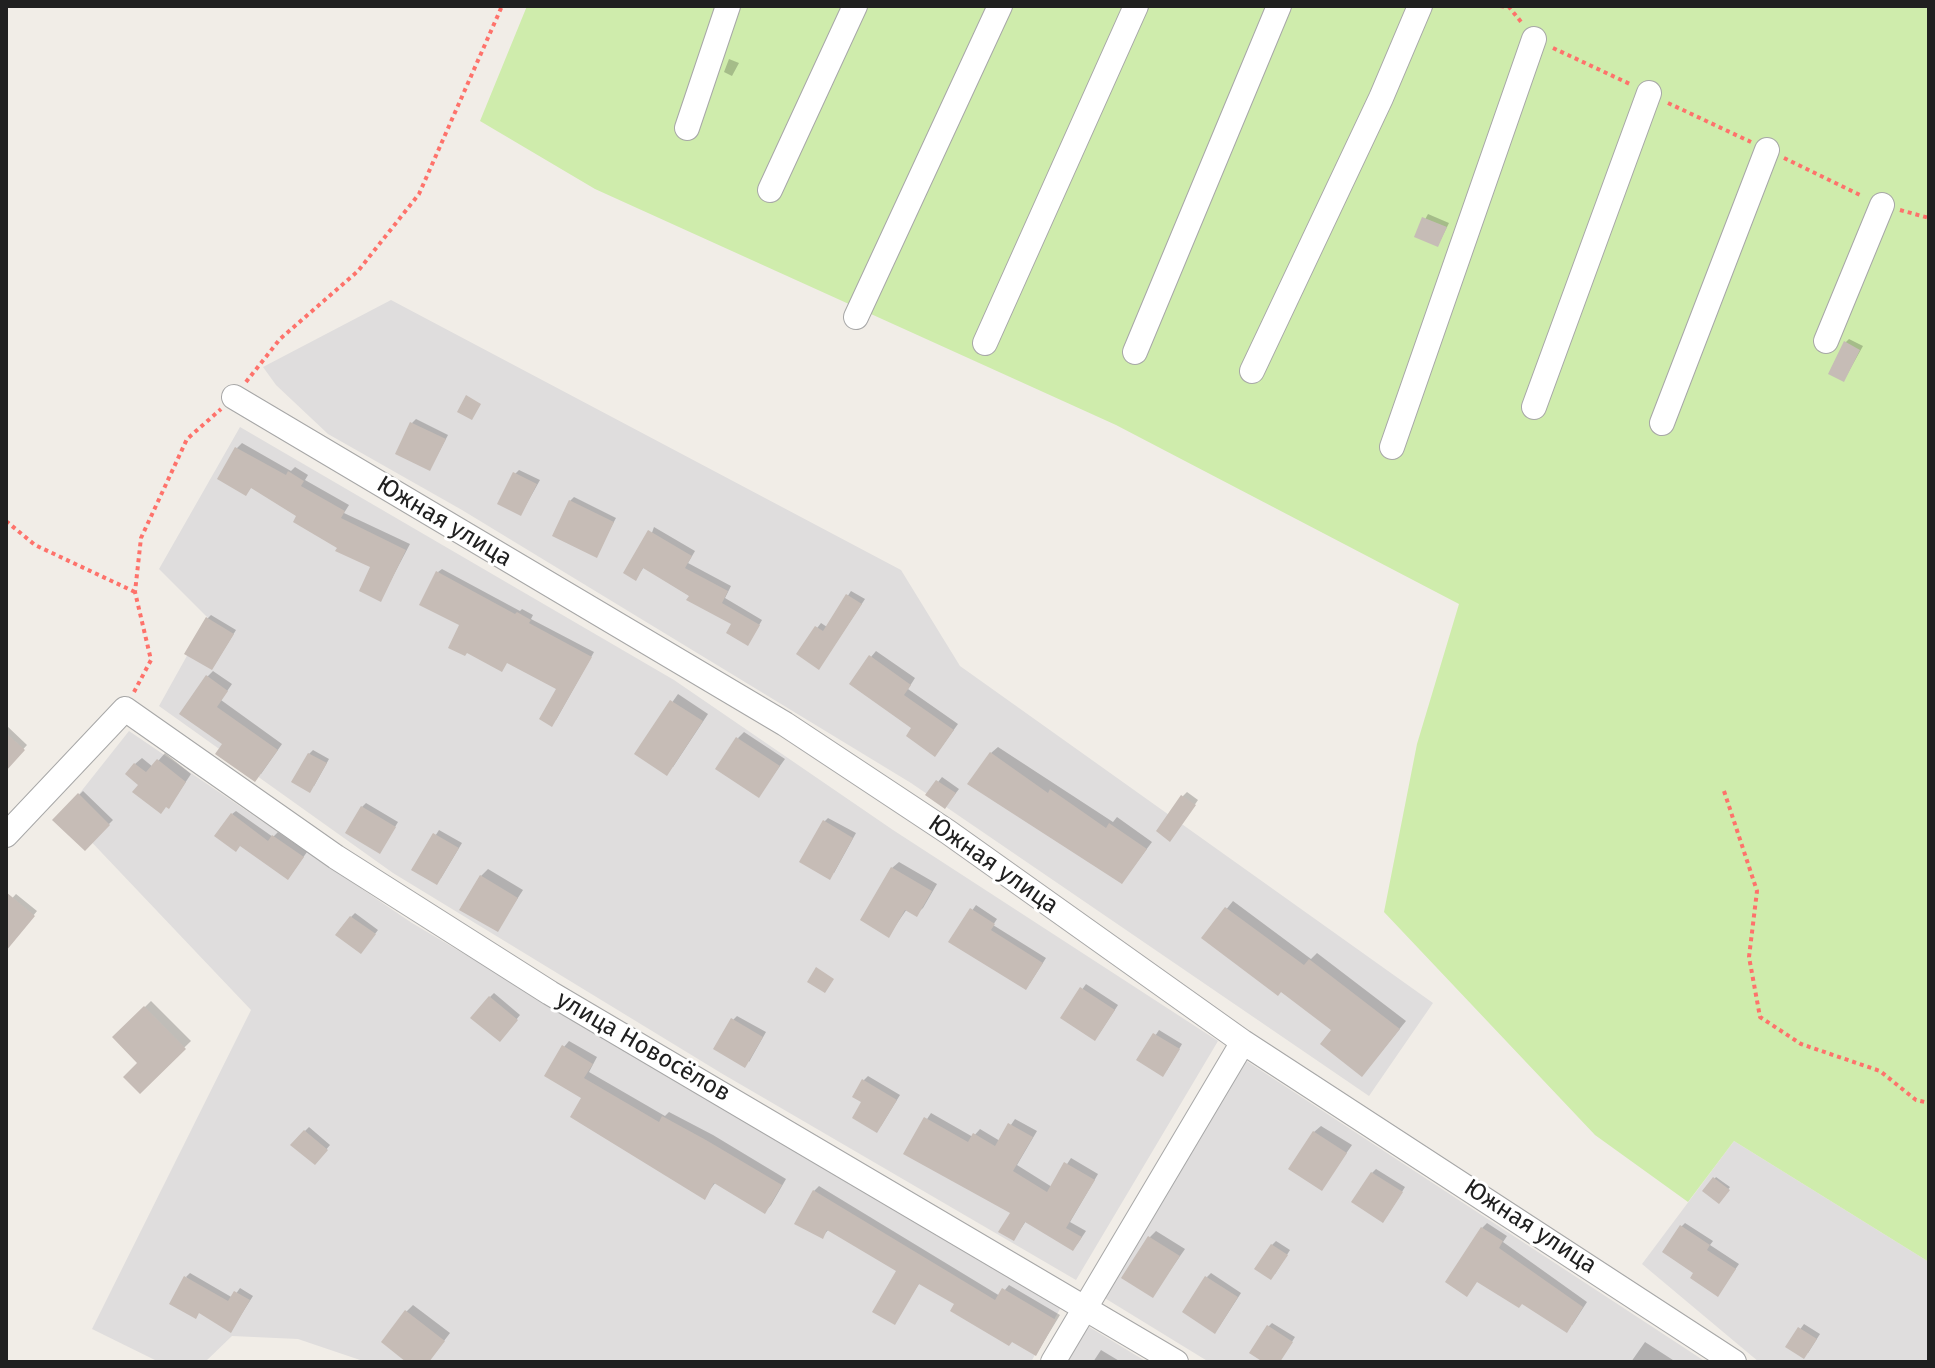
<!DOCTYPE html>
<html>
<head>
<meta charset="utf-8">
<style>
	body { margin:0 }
	#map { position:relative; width:1935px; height:1368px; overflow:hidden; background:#f1ede7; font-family:"Fira Sans",sans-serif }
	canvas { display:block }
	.frame { position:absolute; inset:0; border:8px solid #202020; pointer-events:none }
</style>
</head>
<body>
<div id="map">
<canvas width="1935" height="1368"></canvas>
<div class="frame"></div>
</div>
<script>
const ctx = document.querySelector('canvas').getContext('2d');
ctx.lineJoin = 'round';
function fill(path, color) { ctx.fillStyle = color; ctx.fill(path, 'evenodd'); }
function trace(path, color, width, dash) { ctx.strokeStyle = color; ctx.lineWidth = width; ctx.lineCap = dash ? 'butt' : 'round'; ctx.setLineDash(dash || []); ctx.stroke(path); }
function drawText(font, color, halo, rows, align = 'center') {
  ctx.font = font + ' "Fira Sans",sans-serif'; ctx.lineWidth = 6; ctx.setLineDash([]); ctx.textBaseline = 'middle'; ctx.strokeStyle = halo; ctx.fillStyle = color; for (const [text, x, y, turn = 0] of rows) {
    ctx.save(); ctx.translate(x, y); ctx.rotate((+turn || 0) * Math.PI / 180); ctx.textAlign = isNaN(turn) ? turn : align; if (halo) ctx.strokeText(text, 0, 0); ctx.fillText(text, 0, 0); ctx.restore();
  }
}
fill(new Path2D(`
	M 391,300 L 901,570 L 960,666 L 1433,1003 L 1369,1096 L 911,783 L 462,510 L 328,434 L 276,385 L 263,367 Z
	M 240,427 L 674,680 L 893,830 L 1218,1041 L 1076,1280 L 721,1073 L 393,873 L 159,706 L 208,618 L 159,569 Z
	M 129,731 L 412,923 L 1061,1307 L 1031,1362 L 366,1362 L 298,1339 L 232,1336 L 205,1362 L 159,1362 L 92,1329 L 251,1010 L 64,813 Z
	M 1245,1060 L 1706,1362 L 1209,1362 L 1103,1297 Z
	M 1734,1141 L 1929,1262 L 1929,1362 L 1759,1362 L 1642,1264 Z
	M 1086,1325 L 1147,1362 L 1066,1362 Z`), '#dfdddd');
fill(new Path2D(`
	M 527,6 L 1929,6 L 1929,1262 L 1734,1141 L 1688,1202 L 1595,1135 L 1384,912 L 1417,744 L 1459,604 L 1116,425 L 595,189 L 480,121 Z`), '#cfecac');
fill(new Path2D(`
	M 729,59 L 739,63 L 732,76 L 724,72 Z
	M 1428,214 L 1449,223 L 1438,245 L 1416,236 Z
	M 1849,339 L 1863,346 L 1844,380 L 1845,343 Z
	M 416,419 L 448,435 L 430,469 L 412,423 Z
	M 242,443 L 291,471 L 295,467 L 308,475 L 305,480 L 349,505 L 344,513 L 410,544 L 381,599 L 373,566 L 252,486 L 246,494 L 237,448 Z
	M 519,470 L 540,480 L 521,514 L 515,474 Z
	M 574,497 L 616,518 L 596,555 L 570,501 Z
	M 654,527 L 695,551 L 688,563 L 731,586 L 725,598 L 762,620 L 751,639 L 734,624 L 644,567 L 636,578 Z
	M 442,569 L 520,611 L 522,609 L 533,615 L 531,619 L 594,652 L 556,720 L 559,688 L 461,624 L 438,572 Z
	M 851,591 L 865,599 L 819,668 L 798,653 L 821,623 L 827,627 Z
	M 211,615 L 236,630 L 215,664 L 207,619 Z
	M 876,651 L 915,678 L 908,689 L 958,724 L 940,749 L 914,728 L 871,657 Z
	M 213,671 L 232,684 L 221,700 L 282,744 L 261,774 L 225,743 L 207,677 Z
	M 678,694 L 708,714 L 673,767 L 637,753 Z
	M 6,725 L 27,745 L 6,768 Z
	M 744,732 L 785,759 L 758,796 L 738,738 Z
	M 998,747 L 1113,822 L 1117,817 L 1152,842 L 1122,882 L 991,753 Z
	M 313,750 L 329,759 L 314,786 L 309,754 Z
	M 165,753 L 191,774 L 169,807 L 141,785 L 135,764 L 142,758 L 153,767 Z
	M 942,777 L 959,789 L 949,802 L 928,795 Z
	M 83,791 L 113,820 L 85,848 L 55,819 Z
	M 1187,792 L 1198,800 L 1174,835 L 1183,796 Z
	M 366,803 L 398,822 L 383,847 L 362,807 Z
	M 236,811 L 273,837 L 278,832 L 307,852 L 292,873 L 232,814 Z
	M 828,818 L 856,833 L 834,873 L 824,822 Z
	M 439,830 L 462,843 L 441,878 L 414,869 Z
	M 899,862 L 937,884 L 923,908 L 916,914 L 907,909 L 889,935 L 892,868 Z
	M 488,869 L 523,890 L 497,930 L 481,876 Z
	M 16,894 L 37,911 L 6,949 L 6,905 Z
	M 1233,901 L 1311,959 L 1317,953 L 1406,1021 L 1368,1068 L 1334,1029 L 1204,937 Z
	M 976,905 L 997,919 L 993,925 L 1046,958 L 1030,983 L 951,941 Z
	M 355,913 L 378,930 L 365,947 L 351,917 Z
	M 1086,984 L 1118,1005 L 1099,1034 L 1063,1017 Z
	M 494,993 L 520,1015 L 503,1036 L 490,997 Z
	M 151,1001 L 191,1041 L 140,1091 L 140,1063 L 115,1037 Z
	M 737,1016 L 766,1032 L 749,1062 L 733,1020 Z
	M 1159,1030 L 1182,1044 L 1167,1070 L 1139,1060 Z
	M 569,1041 L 597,1057 L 589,1072 L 665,1116 L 669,1112 L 713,1135 L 786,1179 L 771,1205 L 765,1211 L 716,1182 L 704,1197 L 583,1097 L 564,1047 Z
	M 868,1076 L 900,1095 L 881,1126 L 864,1101 L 864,1080 Z
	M 931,1113 L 973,1137 L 980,1129 L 1000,1141 L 1015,1119 L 1037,1131 L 1017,1165 L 1052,1187 L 1071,1158 L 1098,1174 L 1070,1222 L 1086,1231 L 1078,1243 L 1073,1249 L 1026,1221 L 1014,1239 L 1012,1213 L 905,1153 Z
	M 1321,1126 L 1352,1145 L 1322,1188 L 1314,1132 Z
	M 309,1127 L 330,1145 L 315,1163 L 305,1131 Z
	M 1376,1169 L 1405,1187 L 1387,1216 L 1372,1173 Z
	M 1716,1177 L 1730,1187 L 1718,1201 L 1705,1191 Z
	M 819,1186 L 1000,1296 L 1009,1285 L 1060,1315 L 1040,1348 L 920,1282 L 894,1323 L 899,1270 L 829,1229 L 822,1237 L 814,1191 Z
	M 1487,1223 L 1507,1236 L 1503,1242 L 1587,1302 L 1572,1325 L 1478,1280 L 1482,1228 Z
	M 1685,1223 L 1713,1241 L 1710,1245 L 1739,1264 L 1721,1290 L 1696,1272 L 1681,1227 Z
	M 1156,1231 L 1185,1249 L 1153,1295 L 1150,1237 Z
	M 1276,1241 L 1290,1250 L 1275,1274 L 1272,1245 Z
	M 190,1273 L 233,1298 L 240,1288 L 253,1296 L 234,1326 L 186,1277 Z
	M 1211,1273 L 1241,1293 L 1219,1327 L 1207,1277 Z
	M 413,1305 L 450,1333 L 428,1362 L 410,1362 L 406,1312 Z
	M 1272,1323 L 1295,1337 L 1279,1362 L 1266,1362 L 1268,1327 Z
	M 1804,1324 L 1820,1334 L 1808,1353 L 1788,1346 Z
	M 1645,1342 L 1676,1362 L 1631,1362 Z
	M 1101,1350 L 1121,1362 L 1093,1362 Z`), '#0003');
fill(new Path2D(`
	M 1422,217 L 1447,227 L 1438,247 L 1414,237 Z
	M 1844,341 L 1860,350 L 1844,382 L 1828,374 Z
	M 466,395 L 481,404 L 472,420 L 457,412 Z
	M 410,422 L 446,439 L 430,471 L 395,454 Z
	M 235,447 L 286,475 L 288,471 L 304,481 L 301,486 L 345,511 L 341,518 L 406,550 L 381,602 L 359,591 L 370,567 L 335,551 L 337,548 L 293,522 L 296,516 L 251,488 L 246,496 L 217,479 Z
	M 513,472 L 537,484 L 521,516 L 497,504 Z
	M 569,500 L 614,522 L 597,558 L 552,536 Z
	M 648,530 L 692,556 L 685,568 L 728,591 L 722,603 L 760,625 L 748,646 L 726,633 L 731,624 L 686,600 L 689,596 L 643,568 L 636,581 L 623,573 Z
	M 436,571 L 515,614 L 517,612 L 531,620 L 529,623 L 592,657 L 552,727 L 539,719 L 556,689 L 507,663 L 502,672 L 467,653 L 465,656 L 448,648 L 459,625 L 419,605 Z
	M 846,594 L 862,604 L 819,670 L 796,654 L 815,626 L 823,631 Z
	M 206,617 L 234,634 L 212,670 L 184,654 Z
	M 869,655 L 911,685 L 904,695 L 954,730 L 935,757 L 906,736 L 911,728 L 849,684 Z
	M 206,675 L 228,691 L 217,707 L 278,750 L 255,782 L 215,754 L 222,744 L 179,714 Z
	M 670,700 L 703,721 L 667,776 L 634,754 Z
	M 6,733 L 25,750 L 6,771 Z
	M 736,737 L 780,766 L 759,798 L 715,769 Z
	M 990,752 L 1048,793 L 1050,789 L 1106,828 L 1109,823 L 1147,849 L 1122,884 L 967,784 Z
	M 308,753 L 327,763 L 310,793 L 291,782 Z
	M 157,759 L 186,782 L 169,809 L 166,807 L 161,814 L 132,792 L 138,785 L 125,774 L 134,763 L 146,772 Z
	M 936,780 L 956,793 L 945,809 L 925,795 Z
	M 78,793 L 110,825 L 85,851 L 52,820 Z
	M 1181,795 L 1196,805 L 1170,842 L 1156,831 Z
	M 361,806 L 396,827 L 380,854 L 345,833 Z
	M 231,813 L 268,841 L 272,835 L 304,857 L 288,880 L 240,846 L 236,852 L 214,836 Z
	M 823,820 L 853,838 L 830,880 L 799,862 Z
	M 433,833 L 459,848 L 437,885 L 411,870 Z
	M 891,867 L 932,891 L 917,917 L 905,910 L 889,938 L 860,920 Z
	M 480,875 L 518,898 L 498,932 L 459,910 Z
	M 6,892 L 35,916 L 6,951 Z
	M 1225,907 L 1304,965 L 1309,959 L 1400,1029 L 1362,1077 L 1320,1044 L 1331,1030 L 1281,992 L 1278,996 L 1201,938 Z
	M 970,908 L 995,924 L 991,930 L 1043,963 L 1026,990 L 948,942 Z
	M 350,916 L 376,934 L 361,954 L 335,935 Z
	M 816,967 L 834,979 L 825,993 L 807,982 Z
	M 1080,987 L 1115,1010 L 1095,1041 L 1060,1018 Z
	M 489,996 L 518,1020 L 500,1042 L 470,1018 Z
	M 144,1006 L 186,1049 L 140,1094 L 123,1077 L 137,1063 L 112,1037 Z
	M 731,1018 L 763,1037 L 745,1068 L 713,1049 Z
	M 1153,1033 L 1180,1049 L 1163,1077 L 1136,1060 Z
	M 562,1045 L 593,1064 L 584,1078 L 659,1122 L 662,1116 L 706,1140 L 782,1185 L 765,1214 L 714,1183 L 705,1200 L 570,1117 L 581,1098 L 544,1076 Z
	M 862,1079 L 897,1100 L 877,1133 L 852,1118 L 861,1102 L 852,1097 Z
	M 924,1117 L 968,1142 L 973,1133 L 995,1146 L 1008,1123 L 1033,1137 L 1013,1171 L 1047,1192 L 1064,1162 L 1095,1180 L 1066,1228 L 1082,1237 L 1073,1251 L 1025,1222 L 1014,1241 L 998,1232 L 1010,1213 L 903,1154 Z
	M 304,1130 L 328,1150 L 315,1165 L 290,1145 Z
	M 1313,1131 L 1347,1153 L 1322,1191 L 1288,1169 Z
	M 1371,1172 L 1403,1192 L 1383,1223 L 1351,1202 Z
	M 1713,1177 L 1730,1190 L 1719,1204 L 1702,1191 Z
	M 813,1190 L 995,1300 L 1002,1288 L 1056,1320 L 1036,1356 L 1012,1342 L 1009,1346 L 950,1311 L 954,1304 L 919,1284 L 895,1325 L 872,1312 L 896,1271 L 827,1230 L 823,1239 L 794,1224 Z
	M 1680,1225 L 1710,1245 L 1707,1250 L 1736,1269 L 1718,1297 L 1690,1278 L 1693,1273 L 1662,1252 Z
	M 1481,1227 L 1503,1241 L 1499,1248 L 1583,1307 L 1567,1333 L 1522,1304 L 1519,1308 L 1477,1282 L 1467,1297 L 1445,1282 Z
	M 1148,1236 L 1180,1256 L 1153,1298 L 1121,1278 Z
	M 1271,1244 L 1288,1255 L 1271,1280 L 1254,1269 Z
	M 184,1276 L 228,1301 L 234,1291 L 250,1300 L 231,1333 L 199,1313 L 196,1319 L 169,1304 Z
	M 1205,1276 L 1238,1297 L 1215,1334 L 1182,1312 Z
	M 405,1310 L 445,1341 L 429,1362 L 406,1362 L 381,1342 Z
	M 1267,1325 L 1293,1342 L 1280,1362 L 1263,1362 L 1249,1353 Z
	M 1798,1327 L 1817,1339 L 1804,1359 L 1785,1347 Z`), '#c6bcb6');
const minor = new Path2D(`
	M 687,128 L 728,6
	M 770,190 L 855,6
	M 856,317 L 1000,6
	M 1826,341 L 1882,205
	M 985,343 L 1136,6
	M 1135,352 L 1279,6
	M 1252,371 L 1381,98 L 1420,6
	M 234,397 L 785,724 L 948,832 L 1243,1042 L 1734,1362
	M 1534,407 L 1649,93
	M 1662,423 L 1767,150
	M 1392,447 L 1534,39
	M 6,835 L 125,709 L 336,857 L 550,993 L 1176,1362
	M 1053,1362 L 1243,1042`);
trace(minor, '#a7a7a7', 26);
trace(new Path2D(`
	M 1500,6 L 1509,7 L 1522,23
	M 1553,48 L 1632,85
	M 1668,103 L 1751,142
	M 1784,158 L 1862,196
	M 1900,210 L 1929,218
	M 246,382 L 280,339 L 358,271 L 419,194 L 502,6
	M 6,521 L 35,545 L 135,592
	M 134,692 L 151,660 L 135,592 L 141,538 L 187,439 L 221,409
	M 1724,791 L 1757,891 L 1749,957 L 1760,1017 L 1801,1044 L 1880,1071 L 1916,1100 L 1929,1103`), '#fe726b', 4, [4, 4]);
trace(minor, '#fff', 24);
drawText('24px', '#202020', '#fff', [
	["Южная улица",444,522,31],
	["Южная улица",993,865,35],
	["улица Новосёлов",643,1047,30],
	["Южная улица",1530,1227,33]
]);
</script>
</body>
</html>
